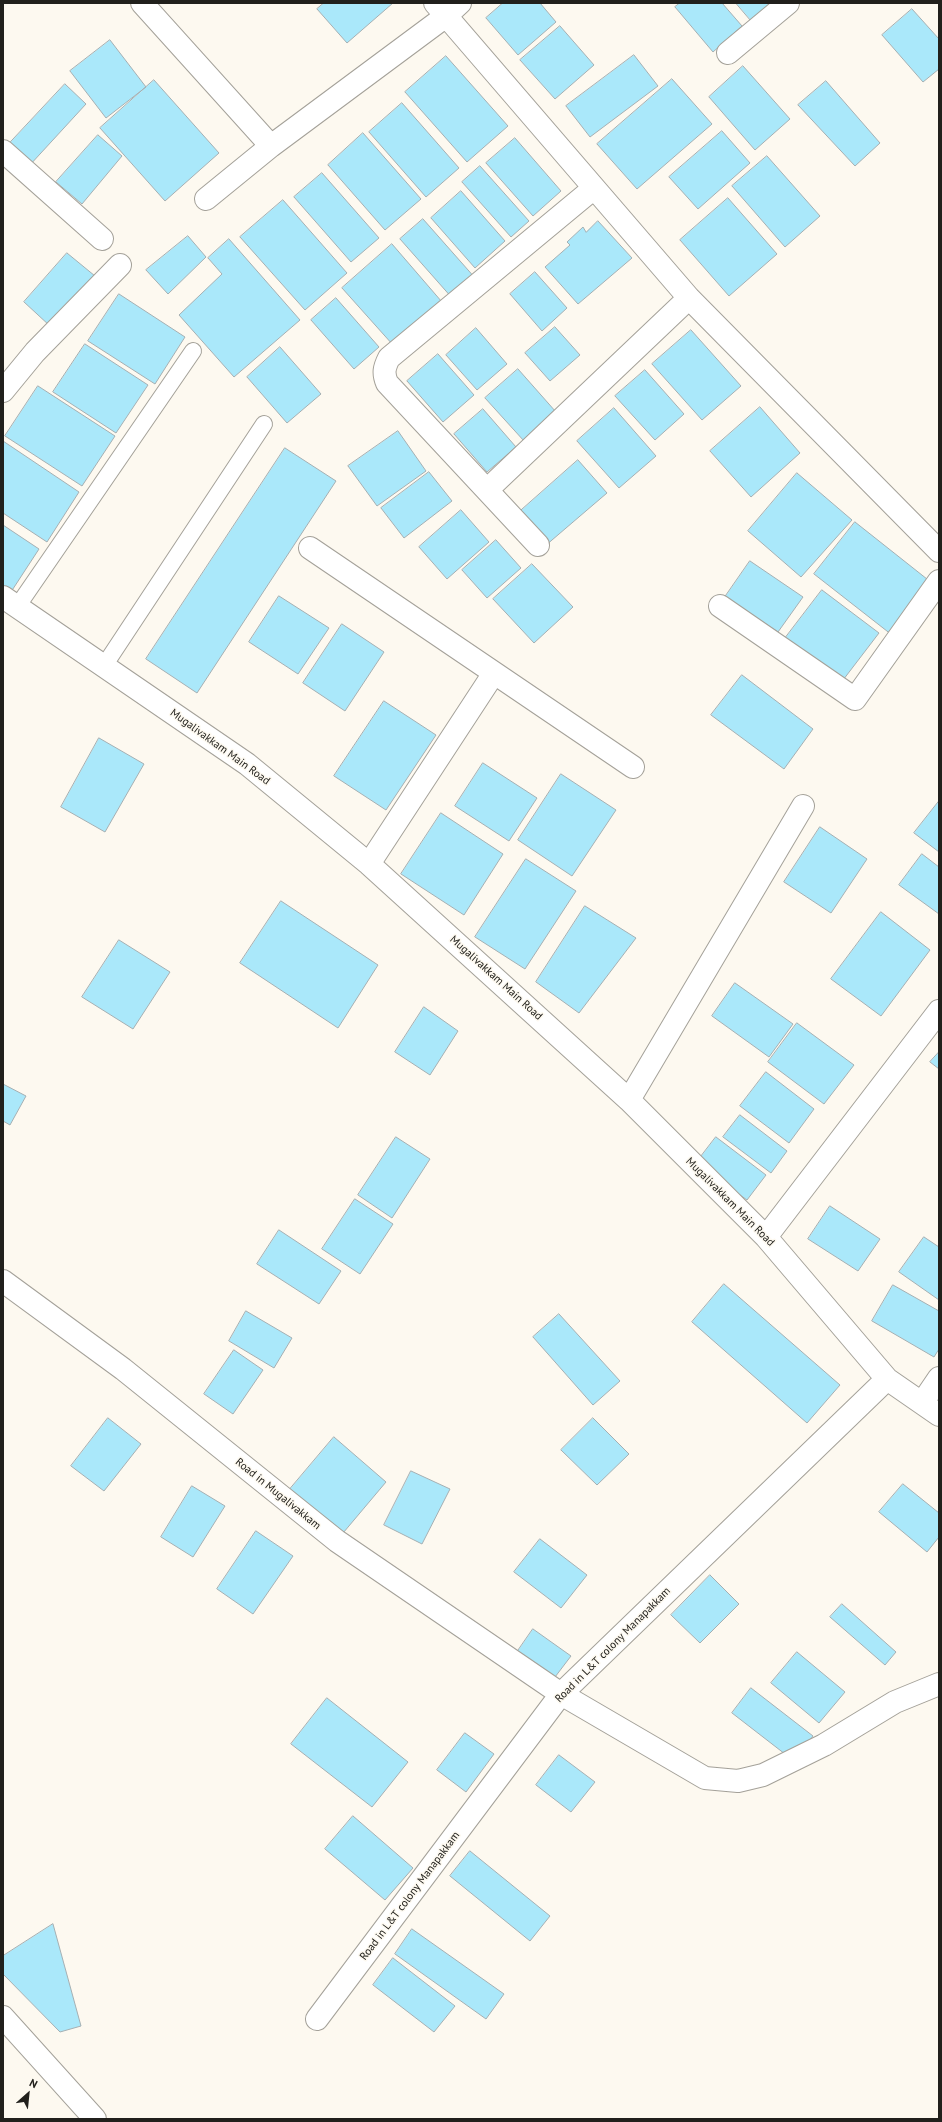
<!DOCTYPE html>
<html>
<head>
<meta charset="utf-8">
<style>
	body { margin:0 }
	#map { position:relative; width:942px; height:2122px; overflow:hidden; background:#fdf9f0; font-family:"PT Sans",sans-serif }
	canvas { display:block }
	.frame { position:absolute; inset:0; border:4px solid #21201c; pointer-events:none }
	.north { position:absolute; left:8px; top:2074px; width:40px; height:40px; -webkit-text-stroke:3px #fdf9f0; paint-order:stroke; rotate:27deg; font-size:11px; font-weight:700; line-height:16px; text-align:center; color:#21201c }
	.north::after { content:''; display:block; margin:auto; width:14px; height:18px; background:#21201c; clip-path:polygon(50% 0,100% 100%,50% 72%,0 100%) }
</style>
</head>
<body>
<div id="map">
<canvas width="942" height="2122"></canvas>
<div class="frame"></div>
<div class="north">N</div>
</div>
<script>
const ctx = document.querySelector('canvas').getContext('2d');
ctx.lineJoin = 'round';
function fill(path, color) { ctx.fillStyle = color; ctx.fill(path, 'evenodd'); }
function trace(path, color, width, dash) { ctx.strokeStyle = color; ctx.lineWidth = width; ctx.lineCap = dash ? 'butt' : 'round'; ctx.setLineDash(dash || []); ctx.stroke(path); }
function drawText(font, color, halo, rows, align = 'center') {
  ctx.font = font + ' "PT Sans",sans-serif'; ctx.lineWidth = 3; ctx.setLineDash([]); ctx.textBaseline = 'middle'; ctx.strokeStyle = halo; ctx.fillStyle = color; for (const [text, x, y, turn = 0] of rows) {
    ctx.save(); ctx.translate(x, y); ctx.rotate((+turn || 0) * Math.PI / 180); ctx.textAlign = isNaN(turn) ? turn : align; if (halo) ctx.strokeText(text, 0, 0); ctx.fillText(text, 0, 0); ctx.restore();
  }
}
const building = new Path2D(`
	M 324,3 L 393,3 L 347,43 L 317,9 Z
	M 503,3 L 540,3 L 556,22 L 518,55 L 486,18 Z
	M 680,3 L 722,3 L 742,26 L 713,52 L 675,7 Z
	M 736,3 L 778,3 L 754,24 Z
	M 912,9 L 939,39 L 939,69 L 923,82 L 882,35 Z
	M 560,26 L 594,65 L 555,99 L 520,60 Z
	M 110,40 L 146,87 L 106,118 L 70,71 Z
	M 634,55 L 658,86 L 590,137 L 566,106 Z
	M 446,56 L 508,126 L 467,162 L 405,92 Z
	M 743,66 L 790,119 L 755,150 L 709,97 Z
	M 672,79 L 712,124 L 637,189 L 597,144 Z
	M 154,80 L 219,153 L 165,201 L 100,128 Z
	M 826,81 L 880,143 L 855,166 L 798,105 Z
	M 65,84 L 86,104 L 29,166 L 7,146 Z
	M 402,103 L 459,168 L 426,197 L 369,132 Z
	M 722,131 L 750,163 L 698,209 L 669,177 Z
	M 363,133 L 421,199 L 385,230 L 328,165 Z
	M 98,135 L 122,156 L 82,204 L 56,182 Z
	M 515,138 L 561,191 L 533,216 L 486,163 Z
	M 767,156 L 820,216 L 785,247 L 732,186 Z
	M 480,166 L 529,221 L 511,237 L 462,182 Z
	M 322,173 L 379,238 L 351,262 L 294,197 Z
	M 461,191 L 505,241 L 475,268 L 431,218 Z
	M 728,198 L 777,254 L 729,296 L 680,240 Z
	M 283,200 L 347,273 L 305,310 L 240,237 Z
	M 423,219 L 476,279 L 453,299 L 400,239 Z
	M 598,221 L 632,258 L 578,304 L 545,267 L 570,245 L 567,242 L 583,227 L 586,232 Z
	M 188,236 L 206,257 L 168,294 L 146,270 Z
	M 229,239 L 300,320 L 234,377 L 179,315 L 222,274 L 208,258 Z
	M 392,244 L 442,302 L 393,345 L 342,288 Z
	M 67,253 L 95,276 L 50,326 L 24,302 Z
	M 535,272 L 567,308 L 542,331 L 510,294 Z
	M 119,294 L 185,337 L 155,384 L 88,341 Z
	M 336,298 L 379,347 L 354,369 L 311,320 Z
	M 555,327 L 580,355 L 550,381 L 525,353 Z
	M 476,328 L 507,364 L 477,390 L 446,355 Z
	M 691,330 L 741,386 L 702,420 L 652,364 Z
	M 85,344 L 148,385 L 116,433 L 53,392 Z
	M 280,347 L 321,394 L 287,423 L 247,377 Z
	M 438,354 L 474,395 L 443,422 L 407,381 Z
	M 518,369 L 556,412 L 524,441 L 485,398 Z
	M 645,370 L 684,414 L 655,440 L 615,396 Z
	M 38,386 L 115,436 L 82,486 L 5,436 Z
	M 760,407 L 800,453 L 751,497 L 710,451 Z
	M 614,408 L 656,456 L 619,488 L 577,441 Z
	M 483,409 L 516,447 L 487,472 L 454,434 Z
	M 398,431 L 426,471 L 377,506 L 348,466 Z
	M 3,441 L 79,492 L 47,542 L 3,513 Z
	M 285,448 L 336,481 L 197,693 L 146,659 Z
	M 578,460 L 607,493 L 545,546 L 517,514 Z
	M 429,472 L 452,501 L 404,538 L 381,508 Z
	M 797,473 L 852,520 L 801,577 L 748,531 Z
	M 461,510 L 489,542 L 447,579 L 419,547 Z
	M 855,522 L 932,583 L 892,635 L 814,574 Z
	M 3,525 L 39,549 L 9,595 L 3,591 Z
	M 496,540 L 521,568 L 487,598 L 462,570 Z
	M 750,561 L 803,597 L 778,632 L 725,597 Z
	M 532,564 L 573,607 L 534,643 L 493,599 Z
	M 822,590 L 879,633 L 840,684 L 783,641 Z
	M 279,596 L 329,628 L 298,674 L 249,642 Z
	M 342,624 L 384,652 L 345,711 L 303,683 Z
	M 742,675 L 813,729 L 784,769 L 711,715 Z
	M 384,701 L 436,735 L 386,810 L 334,776 Z
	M 99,738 L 144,764 L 105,832 L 61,807 Z
	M 483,763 L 537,798 L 509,841 L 455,806 Z
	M 561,774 L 616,810 L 572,876 L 518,840 Z
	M 939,801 L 939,852 L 914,833 Z
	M 441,813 L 503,854 L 464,915 L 401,874 Z
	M 820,827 L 867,859 L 831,913 L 784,882 Z
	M 922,854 L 939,867 L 939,914 L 899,885 Z
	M 526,859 L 576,891 L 525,969 L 475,937 Z
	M 281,901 L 378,965 L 338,1028 L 240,963 Z
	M 585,906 L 636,938 L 579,1013 L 536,982 Z
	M 881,912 L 930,950 L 881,1016 L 831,979 Z
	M 119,940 L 170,972 L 133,1029 L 82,997 Z
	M 735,983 L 793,1024 L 769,1057 L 712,1016 Z
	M 424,1007 L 458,1031 L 430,1075 L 395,1052 Z
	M 797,1023 L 854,1065 L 824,1104 L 768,1062 Z
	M 939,1052 L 939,1069 L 930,1062 Z
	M 766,1072 L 814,1109 L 789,1143 L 740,1106 Z
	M 3,1084 L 26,1096 L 10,1125 L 3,1121 Z
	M 740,1115 L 787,1151 L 771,1173 L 723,1137 Z
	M 396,1137 L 430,1159 L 392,1218 L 358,1195 Z
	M 716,1137 L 766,1175 L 747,1200 L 696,1163 Z
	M 355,1199 L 393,1224 L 360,1274 L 322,1249 Z
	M 830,1206 L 880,1239 L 858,1271 L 808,1239 Z
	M 279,1230 L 341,1271 L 319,1304 L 257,1264 Z
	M 924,1237 L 939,1247 L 939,1300 L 899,1272 Z
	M 724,1284 L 840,1385 L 807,1423 L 692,1322 Z
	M 893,1285 L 939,1311 L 939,1349 L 934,1357 L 872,1321 Z
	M 246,1311 L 292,1338 L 274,1368 L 229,1341 Z
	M 559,1314 L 620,1381 L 593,1405 L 533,1337 Z
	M 234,1350 L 263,1370 L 233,1414 L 204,1394 Z
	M 108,1418 L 141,1444 L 104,1491 L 71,1466 Z
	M 593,1418 L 629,1454 L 597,1485 L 561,1450 Z
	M 334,1437 L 386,1482 L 338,1539 L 285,1495 Z
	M 411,1471 L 450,1489 L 422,1544 L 384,1525 Z
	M 903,1484 L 939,1513 L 939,1537 L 927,1552 L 879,1512 Z
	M 192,1486 L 225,1506 L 193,1557 L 161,1537 Z
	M 256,1531 L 293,1556 L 253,1614 L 217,1589 Z
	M 540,1539 L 587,1575 L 561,1608 L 514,1572 Z
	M 710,1575 L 739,1604 L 700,1643 L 671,1615 Z
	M 842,1604 L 896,1652 L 885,1665 L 830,1617 Z
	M 533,1629 L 571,1656 L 552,1681 L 515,1655 Z
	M 797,1652 L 845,1692 L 819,1723 L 771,1683 Z
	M 751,1688 L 813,1736 L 794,1761 L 732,1713 Z
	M 327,1698 L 408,1762 L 372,1807 L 291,1744 Z
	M 465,1733 L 494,1754 L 466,1792 L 437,1770 Z
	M 559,1755 L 595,1782 L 571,1812 L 536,1785 Z
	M 353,1816 L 413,1868 L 385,1900 L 325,1849 Z
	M 470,1851 L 550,1916 L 530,1941 L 450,1876 Z
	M 53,1924 L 81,2026 L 60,2032 L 3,1974 L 3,1956 Z
	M 412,1929 L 504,1994 L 486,2019 L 395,1954 Z
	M 393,1958 L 455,2006 L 434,2032 L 373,1985 Z`);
fill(building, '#aae8fa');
trace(building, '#a5afb2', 1);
const lane = new Path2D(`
	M 17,607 L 193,351
	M 104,666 L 264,424`);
const street = new Path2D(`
	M 142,3 L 271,146 L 446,16 L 460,3
	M 435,3 L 689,298 L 939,551
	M 728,53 L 788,3
	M 3,151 L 102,239
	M 206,199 L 271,146
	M 3,391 L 35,352 L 120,265
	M 487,490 L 689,298
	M 538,545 L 387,383 C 383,373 384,368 389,358 L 594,188
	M 310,548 L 633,767
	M 3,597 L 247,764 L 369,864 L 629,1100 L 766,1237 L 887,1379 L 939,1415
	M 720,606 L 855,699 L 939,581
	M 369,864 L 494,673
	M 629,1100 L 803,806
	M 766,1237 L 939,1011
	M 3,1281 L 123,1369 L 337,1541 L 561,1694 L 705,1778 L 738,1781 L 763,1775 L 824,1745 L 895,1702 L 939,1684
	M 922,1403 L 939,1378
	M 3,2017 L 95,2119
	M 317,2019 L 561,1694 L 887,1379`);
trace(lane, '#a4a199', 18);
trace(street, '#a4a199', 24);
trace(lane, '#fff', 16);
trace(street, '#fff', 22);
drawText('11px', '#21201c', '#fdf9f0', [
	["Mugalivakkam Main Road",220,747,36],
	["Mugalivakkam Main Road",496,978,42],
	["Mugalivakkam Main Road",730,1202,45],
	["Road in Mugalivakkam",278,1494,39],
	["Road in L&T colony Manapakkam",613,1645,-45],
	["Road in L&T colony Manapakkam",410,1896,-53]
]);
</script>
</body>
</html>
